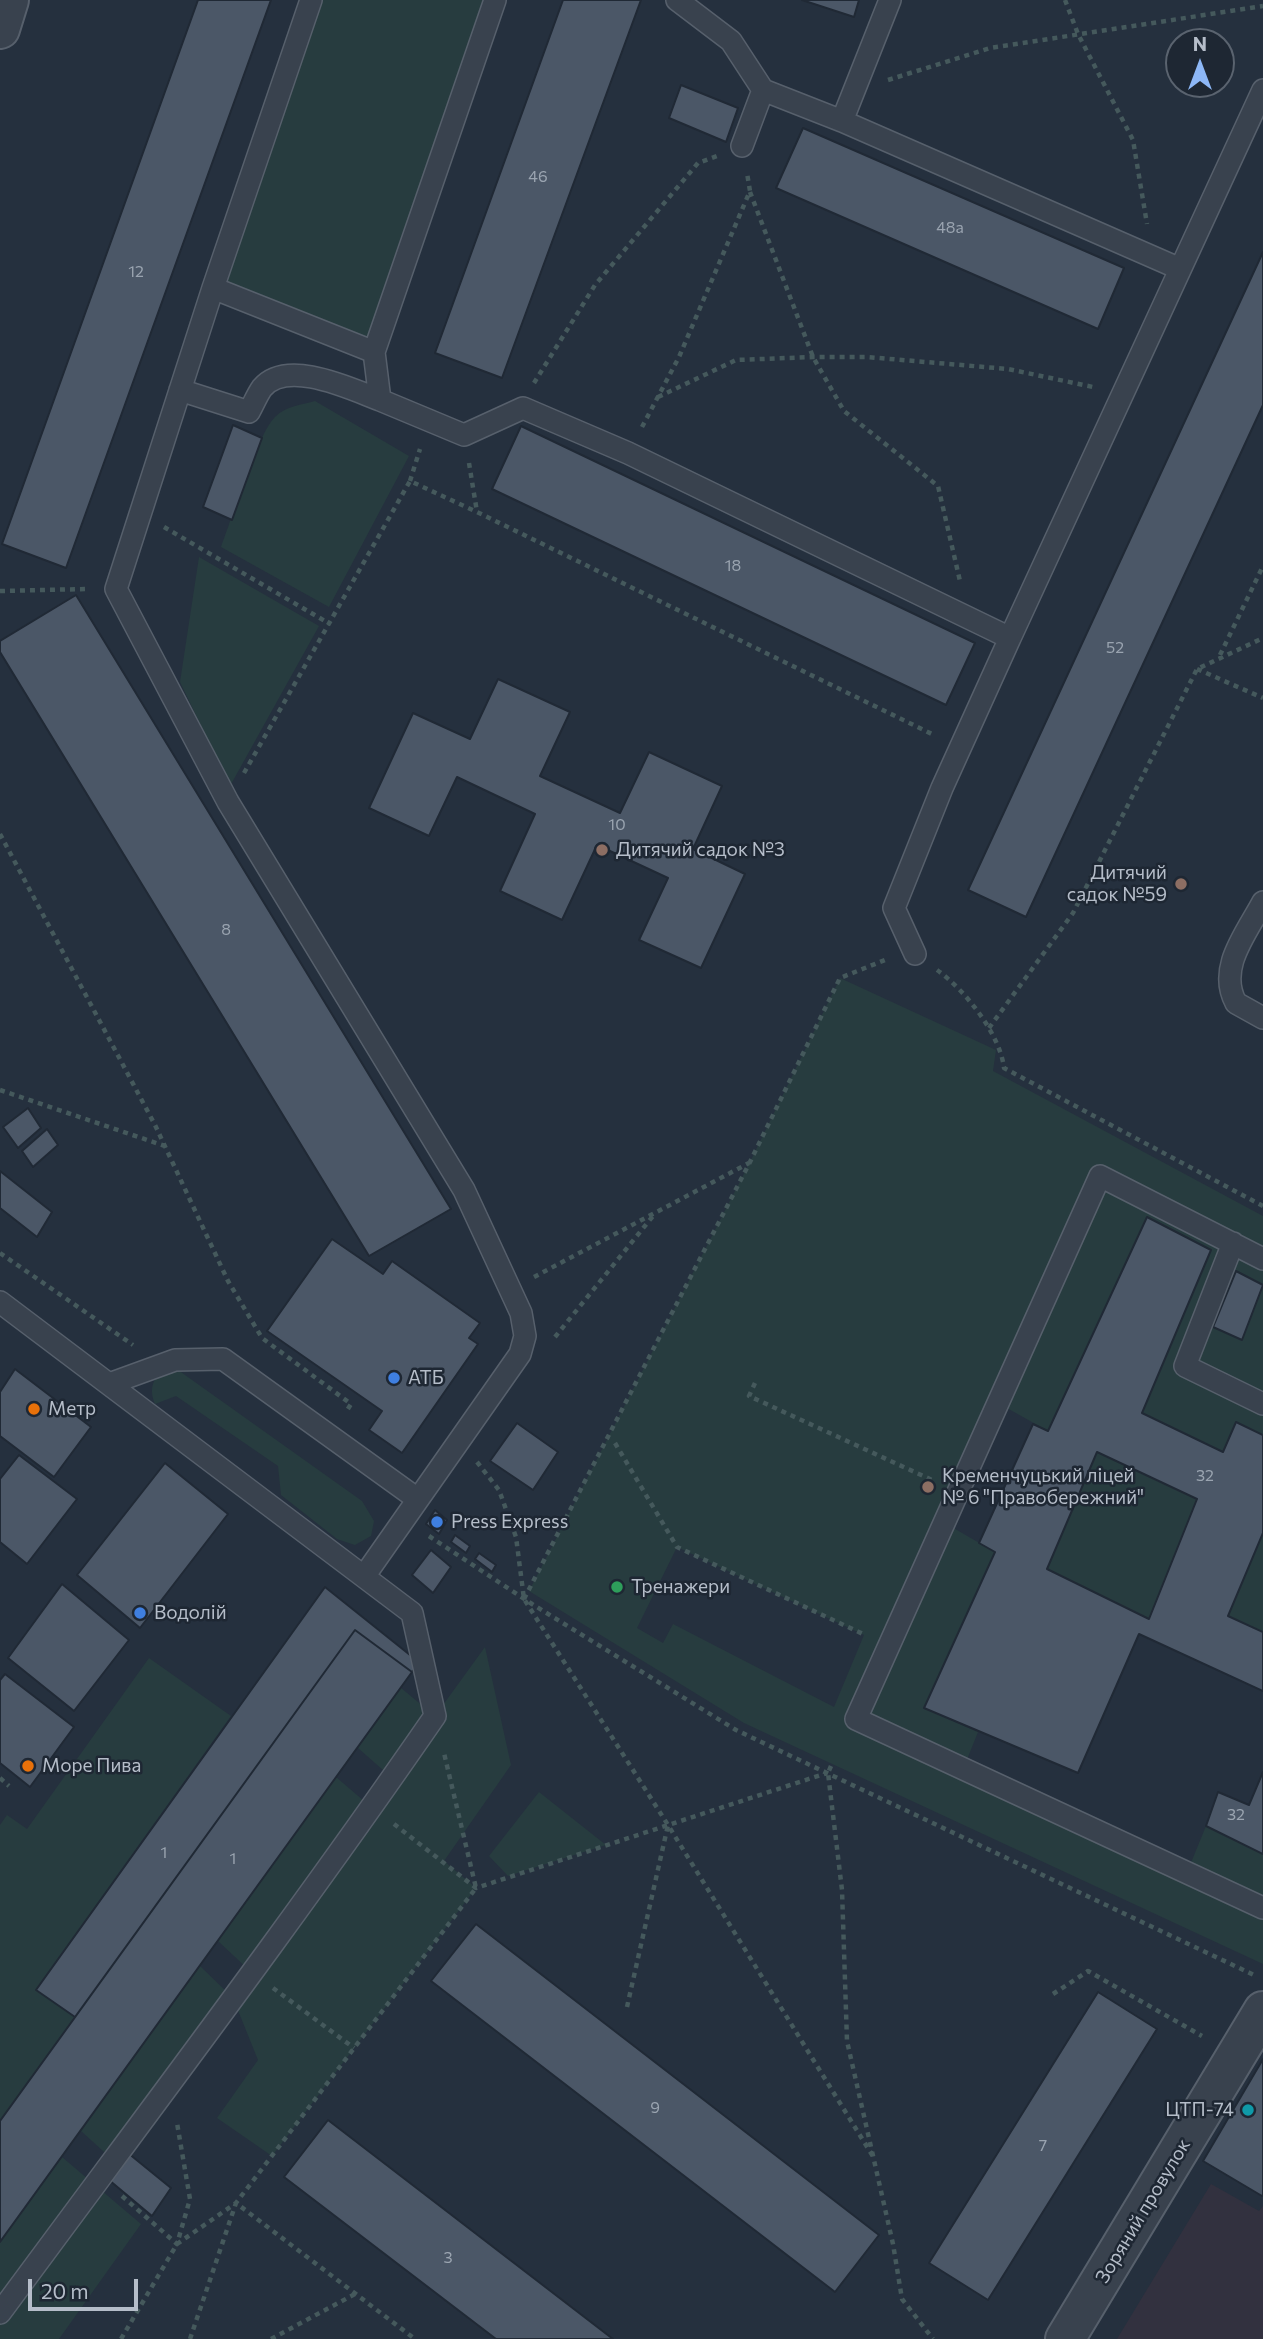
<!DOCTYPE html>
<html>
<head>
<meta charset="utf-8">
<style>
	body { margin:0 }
	#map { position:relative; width:1263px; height:2339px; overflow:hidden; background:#25303e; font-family:Commissioner,sans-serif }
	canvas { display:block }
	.north { position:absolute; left:1165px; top:28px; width:70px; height:70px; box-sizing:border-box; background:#1e2733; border:2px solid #5a636f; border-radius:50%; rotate:0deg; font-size:19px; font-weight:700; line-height:28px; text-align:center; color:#b5bdc9 }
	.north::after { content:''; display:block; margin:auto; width:24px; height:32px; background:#8db7f6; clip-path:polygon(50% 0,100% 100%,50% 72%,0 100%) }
	.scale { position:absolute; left:28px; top:2279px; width:110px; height:32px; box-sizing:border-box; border:4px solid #b5bdc9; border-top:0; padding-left:9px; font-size:21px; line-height:24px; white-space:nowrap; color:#b5bdc9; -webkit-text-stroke:5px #1e2733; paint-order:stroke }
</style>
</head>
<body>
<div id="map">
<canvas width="1263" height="2339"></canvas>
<div class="north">N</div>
<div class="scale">20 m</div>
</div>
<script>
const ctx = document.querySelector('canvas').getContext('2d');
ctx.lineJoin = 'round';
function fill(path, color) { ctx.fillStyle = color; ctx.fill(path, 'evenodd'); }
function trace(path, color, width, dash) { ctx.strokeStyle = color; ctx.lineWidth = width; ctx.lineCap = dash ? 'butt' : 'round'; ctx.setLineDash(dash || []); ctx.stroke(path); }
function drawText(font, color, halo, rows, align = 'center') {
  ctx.font = font + ' Commissioner,sans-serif'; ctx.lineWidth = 5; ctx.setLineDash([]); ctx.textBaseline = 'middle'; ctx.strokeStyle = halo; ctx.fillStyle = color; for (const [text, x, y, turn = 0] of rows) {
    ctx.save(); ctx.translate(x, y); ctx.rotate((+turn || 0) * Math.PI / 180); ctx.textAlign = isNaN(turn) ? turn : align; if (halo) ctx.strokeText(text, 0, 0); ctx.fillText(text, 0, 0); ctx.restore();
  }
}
fill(new Path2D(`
	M 1211,2184 L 1259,2211 L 1263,2206 L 1263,2339 L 1117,2339 Z`), '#32313f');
fill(new Path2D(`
	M 311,0 L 495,0 L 374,352 L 213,288 Z
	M 315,401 L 409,456 L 329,607 L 221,547 C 232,519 257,435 275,417 C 286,406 300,405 315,401 Z
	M 199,557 L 319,626 L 230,786 L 180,682 Z
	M 840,978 L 996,1050 L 993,1071 L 1263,1216 L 1263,1435 L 1236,1423 L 1223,1452 L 1142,1413 L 1211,1250 L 1147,1217 L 1048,1431 L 998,1403 L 943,1522 L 995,1552 L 924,1708 L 978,1732 L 964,1767 L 1188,1870 L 1206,1826 L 1263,1854 L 1263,1964 L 744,1723 L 529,1591 L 750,1162 ZM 677,1547 L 864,1635 L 834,1707 L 673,1624 L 663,1643 L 637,1628 Z
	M 178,1370 L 362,1501 L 374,1521 L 371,1536 L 355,1545 L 337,1539 L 281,1495 L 278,1466 L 176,1396 L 155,1404 C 150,1392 151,1384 159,1373 Z
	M 1097,1452 L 1197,1499 L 1149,1619 L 1047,1569 Z
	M 1263,1533 L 1263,1632 L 1228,1616 Z
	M 485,1647 L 511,1765 L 444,1861 L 476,1888 L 272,2156 L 217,2118 L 258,2060 L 233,1998 L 114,2161 L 81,2131 L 200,1966 L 232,1997 L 250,1971 L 218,1941 L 336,1777 L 371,1807 L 392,1778 L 358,1748 L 401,1688 L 435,1716 Z
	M 149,1658 L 231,1716 L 36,1989 L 75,2017 L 0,2121 L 0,1825 L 7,1815 L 27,1829 Z
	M 539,1792 L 606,1845 L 508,1876 L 489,1856 Z
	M 62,2157 L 141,2224 L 59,2339 L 0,2339 L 0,2242 Z`), '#273c3f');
const building = new Path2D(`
	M 198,0 L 271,0 L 66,568 L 2,544 Z
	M 563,0 L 641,0 L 502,378 L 435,353 Z
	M 802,0 L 859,0 L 854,17 Z
	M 681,85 L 738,108 L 726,142 L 669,118 Z
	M 803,128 L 1124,268 L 1098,329 L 776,188 Z
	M 1263,252 L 1263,405 L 1026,917 L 968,890 Z
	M 233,425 L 262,438 L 232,520 L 203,507 Z
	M 521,426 L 975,643 L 946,705 L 492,489 Z
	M 76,595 L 451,1209 L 369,1256 L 0,652 L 0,641 Z
	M 498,679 L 570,712 L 540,776 L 620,813 L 649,752 L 722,786 L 693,849 L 745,874 L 701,968 L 639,940 L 668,878 L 597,845 L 562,920 L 500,891 L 535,814 L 457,777 L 429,836 L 369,808 L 413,713 L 470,739 Z
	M 28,1108 L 41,1128 L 18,1148 L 3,1127 Z
	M 47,1129 L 58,1145 L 33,1167 L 22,1151 Z
	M 0,1171 L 52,1212 L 37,1237 L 0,1208 Z
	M 1147,1217 L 1211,1250 L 1142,1413 L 1223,1452 L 1236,1422 L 1263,1435 L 1263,1533 L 1228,1616 L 1263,1632 L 1263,1691 L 1139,1634 L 1078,1773 L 924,1708 L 995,1552 L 979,1543 L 1033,1424 L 1048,1431 ZM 1097,1452 L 1197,1499 L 1149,1619 L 1047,1569 Z
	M 332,1239 L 383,1274 L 392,1261 L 480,1323 L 469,1338 L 478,1344 L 402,1453 L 369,1430 L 382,1411 L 267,1331 Z
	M 1236,1271 L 1263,1285 L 1242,1340 L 1213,1327 Z
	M 15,1369 L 91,1427 L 54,1477 L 0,1436 L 0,1392 Z
	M 517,1423 L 558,1452 L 533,1490 L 490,1461 Z
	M 19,1455 L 77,1499 L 27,1564 L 0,1542 L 0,1479 Z
	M 165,1463 L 228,1514 L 140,1628 L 77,1575 Z
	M 435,1510 L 447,1520 L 439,1534 L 426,1524 Z
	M 455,1535 L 470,1546 L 466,1553 L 451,1542 Z
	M 431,1550 L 451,1567 L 433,1593 L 412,1575 Z
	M 479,1553 L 496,1565 L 492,1572 L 475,1559 Z
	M 62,1584 L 129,1640 L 74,1711 L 8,1658 Z
	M 325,1587 L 420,1663 L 412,1672 L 355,1630 L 75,2017 L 36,1990 Z
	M 355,1630 L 412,1672 L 0,2242 L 0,2121 Z
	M 5,1674 L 74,1727 L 30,1787 L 0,1763 L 0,1680 Z
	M 1263,1772 L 1263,1854 L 1206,1826 L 1218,1792 L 1249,1805 Z
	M 476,1924 L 879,2235 L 835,2292 L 431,1981 Z
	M 1098,1992 L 1157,2029 L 988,2300 L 929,2263 Z
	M 1263,2059 L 1263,2195 L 1262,2196 L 1203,2161 Z
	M 328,2120 L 613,2339 L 496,2339 L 284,2177 Z
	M 128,2153 L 171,2188 L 152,2216 L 109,2180 Z`);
fill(building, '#4b5767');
trace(building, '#202935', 2);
const service = new Path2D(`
	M 311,0 L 213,288 L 116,589 L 228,802 L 464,1190 L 521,1313 L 525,1336 L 520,1354 L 365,1575
	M 677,0 L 731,41 L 763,90 L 842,121 L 1178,268
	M 842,121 L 890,0
	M 742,146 L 763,90
	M 213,288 L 374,352 L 495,0
	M 374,352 L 380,400 L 464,435 L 523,408 L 628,453 L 1010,638 L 942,788 L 894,908 L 915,954
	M 180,390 L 249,412 C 253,405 257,395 262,388 C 287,358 351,389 380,400
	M 1010,638 L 1263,90
	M 1263,902 C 1246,934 1217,968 1236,1003 L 1263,1018
	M 1233,1243 L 1185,1366 L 1263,1404
	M 1263,1259 L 1100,1176 L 856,1719 L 1263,1908
	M 0,1302 L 412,1613 L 435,1716 C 295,1919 146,2115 0,2313
	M 109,1384 L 175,1360 L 223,1359 L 416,1498`);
const minor = new Path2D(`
	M 0,29 L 9,0
	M 1065,2339 L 1263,2011`);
trace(service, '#57606c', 24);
trace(minor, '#57606c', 42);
trace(new Path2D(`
	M 1065,0 L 1078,34 L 1133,140 L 1147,224
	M 888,80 L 990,48 L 1263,6
	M 750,192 L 813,357 L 844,411 L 938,486 L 960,581
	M 534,383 L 595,285 L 698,163 L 717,156
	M 658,397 L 736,360 L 813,357 L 867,357 L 1008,369 L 1093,387
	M 642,427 L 679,357 L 750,191 L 747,173
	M 469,463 L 477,512 L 934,735
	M 410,481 L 420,449
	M 164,527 L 330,624
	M 0,591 L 87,589
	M 1220,655 L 1263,566
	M 1197,669 L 1263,698
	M 244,773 L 410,481 L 477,512
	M 0,834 L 155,1125 L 228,1281 L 262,1338 L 351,1404 L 346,1412
	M 937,970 C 965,990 1000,1034 1004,1068 L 1263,1206
	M 989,1028 L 1073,913 L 1197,669 L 1263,638
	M 0,1090 L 165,1146
	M 0,1253 L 133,1345
	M 534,1277 L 749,1163
	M 555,1337 L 653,1216
	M 755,1383 L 749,1396 L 932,1480
	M 615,1443 L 677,1547 L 863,1634
	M 477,1462 L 499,1490 L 516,1537 L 524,1599 L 668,1825 L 874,2158
	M 429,1536 L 532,1604 L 736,1730 L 1254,1975
	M 524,1599 L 750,1162 L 840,978 L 885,960
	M 831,1766 L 828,1773 L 842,1890 L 847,2041 L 893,2244 L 902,2299 L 933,2339
	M 0,1778 L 9,1786
	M 394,1824 L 476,1888 L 827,1773
	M 273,1988 L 354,2048
	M 1053,1994 L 1088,1971 L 1202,2036
	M 627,2007 L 668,1825
	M 122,2196 L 177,2244 L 190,2199 L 177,2123
	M 121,2339 L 177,2244 L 236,2203 L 476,1888 L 444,1753
	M 190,2339 L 236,2203 L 415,2339
	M 271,2339 L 355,2294`), '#45595c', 4.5, [5, 5]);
trace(service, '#39424e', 21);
trace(minor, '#39424e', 38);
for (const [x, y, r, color] of [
	[602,850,7,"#8d6e63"],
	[1181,884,7,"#8d6e63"],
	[394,1378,7,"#3f7fe0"],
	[34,1409,7,"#e8710a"],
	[928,1487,7,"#8d6e63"],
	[437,1522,7,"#3f7fe0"],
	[617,1587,7,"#2e9e5b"],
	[140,1613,7,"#3f7fe0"],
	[28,1766,7,"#e8710a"],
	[1248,2110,7,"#0f9aa8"]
]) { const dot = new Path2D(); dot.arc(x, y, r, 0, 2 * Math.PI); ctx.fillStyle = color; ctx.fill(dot); trace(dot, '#1e2733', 2.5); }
drawText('16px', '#9aa4b0', null, [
	["46",538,177],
	["48а",950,228],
	["12",136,272],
	["18",733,566],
	["52",1115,648],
	["10",617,825],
	["8",226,930],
	["32",1205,1476],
	["32",1236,1815],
	["1",164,1853],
	["1",233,1859],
	["9",655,2108],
	["7",1043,2146],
	["3",448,2258]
]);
drawText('19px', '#b5bdc9', '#1e2733', [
	["Дитячий садок №3",616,850],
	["Дитячий",1167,873,"right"],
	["садок №59",1167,895,"right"],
	["АТБ",408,1378],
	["Метр",48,1409],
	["Кременчуцький ліцей",942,1476],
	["№ 6 \"Правобережний\"",942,1498],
	["Press Express",451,1522],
	["Тренажери",631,1587],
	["Водолій",154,1613],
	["Море Пива",42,1766],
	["ЦТП-74",1234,2110,"right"]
], 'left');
drawText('19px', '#b5bdc9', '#1e2733', [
	["Зоряний провулок",1143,2211,-59]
]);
</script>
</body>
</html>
